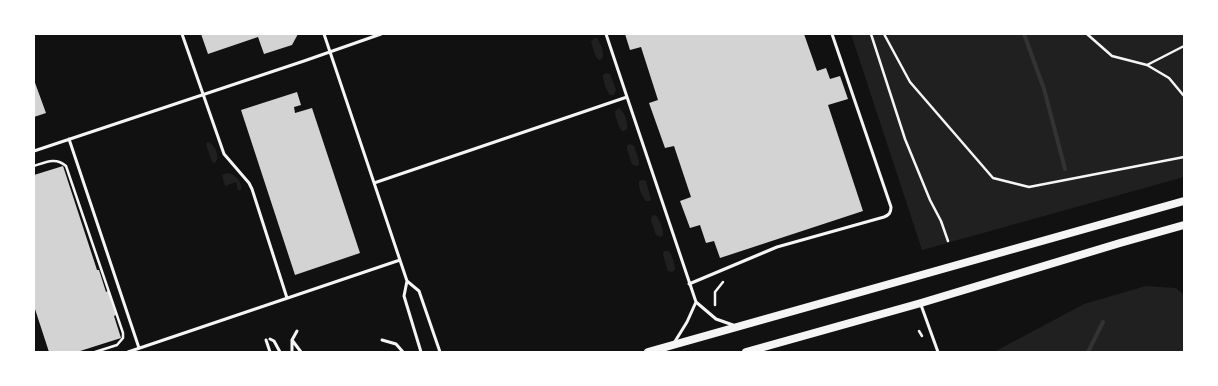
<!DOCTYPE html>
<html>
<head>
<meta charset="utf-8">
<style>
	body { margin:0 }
	#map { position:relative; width:1218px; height:386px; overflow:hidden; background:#111; font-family:"Source Serif 4",serif }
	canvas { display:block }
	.frame { position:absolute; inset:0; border:35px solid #fff; pointer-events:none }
</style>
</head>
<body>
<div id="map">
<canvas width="1218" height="386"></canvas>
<div class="frame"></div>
</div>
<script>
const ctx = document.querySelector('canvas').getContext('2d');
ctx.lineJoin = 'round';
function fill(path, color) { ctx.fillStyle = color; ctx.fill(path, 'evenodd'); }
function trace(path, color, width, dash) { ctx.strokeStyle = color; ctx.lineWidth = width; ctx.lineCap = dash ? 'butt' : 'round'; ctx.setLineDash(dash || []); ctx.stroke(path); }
fill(new Path2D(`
	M 851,34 L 1184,34 L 1184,177 L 922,250 Z
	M 594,38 L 597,38 C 601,43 605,54 602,59 L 599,60 L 596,57 L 591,42 Z
	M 606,73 L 610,74 L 616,90 L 614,95 L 610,95 C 606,90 603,81 603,75 Z
	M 619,108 C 625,112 628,123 627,129 L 624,131 L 622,131 C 618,126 615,116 615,111 Z
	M 208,142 C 214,144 219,154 217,160 L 215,163 L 212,162 L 206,144 Z
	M 630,144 L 634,146 L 639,161 L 639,165 L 636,166 L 632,164 L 627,149 L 627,146 Z
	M 227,173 C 235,174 243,182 241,190 L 238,190 L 236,182 L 225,186 L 222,175 Z
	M 642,180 L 646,181 L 651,200 L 649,201 L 646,201 C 642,197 638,187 639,181 Z
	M 655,215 C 660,218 663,229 663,235 L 661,237 L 656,235 L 651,220 L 652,216 Z
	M 664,251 L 669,251 C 672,256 675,264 675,270 L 672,272 L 668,271 L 663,255 Z
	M 1146,286 L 1176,288 L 1184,295 L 1184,352 L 994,352 L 1084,304 Z`), '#202020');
trace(new Path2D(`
	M 1024,34 L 1044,89 L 1065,169
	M 1088,352 L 1103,322`), '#333', 4);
fill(new Path2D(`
	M 201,34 L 298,34 L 292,45 L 264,54 L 258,37 L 208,54 Z
	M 625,34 L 804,34 L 817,71 L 826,68 L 830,79 L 840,76 L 848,99 L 828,105 L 863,211 L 720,258 L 714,241 L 706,243 L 700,225 L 690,228 L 680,201 L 691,197 L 674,146 L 665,148 L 649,103 L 658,100 L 641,47 L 630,50 Z
	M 34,80 L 46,113 L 34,117 Z
	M 297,92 L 301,105 L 294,107 L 295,113 L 312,108 L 360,253 L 295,275 L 241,110 Z
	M 63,166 L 97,270 L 99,270 L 106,292 L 108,291 L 116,315 L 114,316 L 121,338 L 77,352 L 49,352 L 34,306 L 34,175 Z`), '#d3d3d3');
trace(new Path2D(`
	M 871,34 L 905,139 L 930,200 L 941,221 L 948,241
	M 884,34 L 910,82 L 993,178 L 1029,187 L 1184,157
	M 1087,34 L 1112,56 L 1147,65 L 1169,78 L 1184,96
	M 1147,65 L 1184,46
	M 34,166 C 46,162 56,157 66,166 L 123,333 L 123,338 L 117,345 L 95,352
	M 715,305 L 715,292 L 723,282
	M 919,331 L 922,336`), '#f5f5f5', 2.5);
trace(new Path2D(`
	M 182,34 L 224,154 L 249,183 L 252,189 L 287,298
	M 324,34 L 407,281 L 404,296 L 421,352
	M 606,34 L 627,97
	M 69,139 L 139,348
	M 34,151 L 304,61 L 381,34
	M 374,183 L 627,97 L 696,302 L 716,319 L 733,325
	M 407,281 L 419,291 L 440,352
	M 689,284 L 777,247 L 884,217 C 889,215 891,213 891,207 L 832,34
	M 921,305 L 938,352
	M 270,339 L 274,341 L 280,352
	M 266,340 L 270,352
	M 292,340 L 301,352
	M 382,340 L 396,344 L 403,352
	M 674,343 L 687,322 L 696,302
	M 128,352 L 400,260
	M 292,352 L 292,340 L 297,331`), '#f5f5f5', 3);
trace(new Path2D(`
	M 648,352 L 1184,201
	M 746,352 L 921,303 L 1120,243 L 1184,225`), '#f5f5f5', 8);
</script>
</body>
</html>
